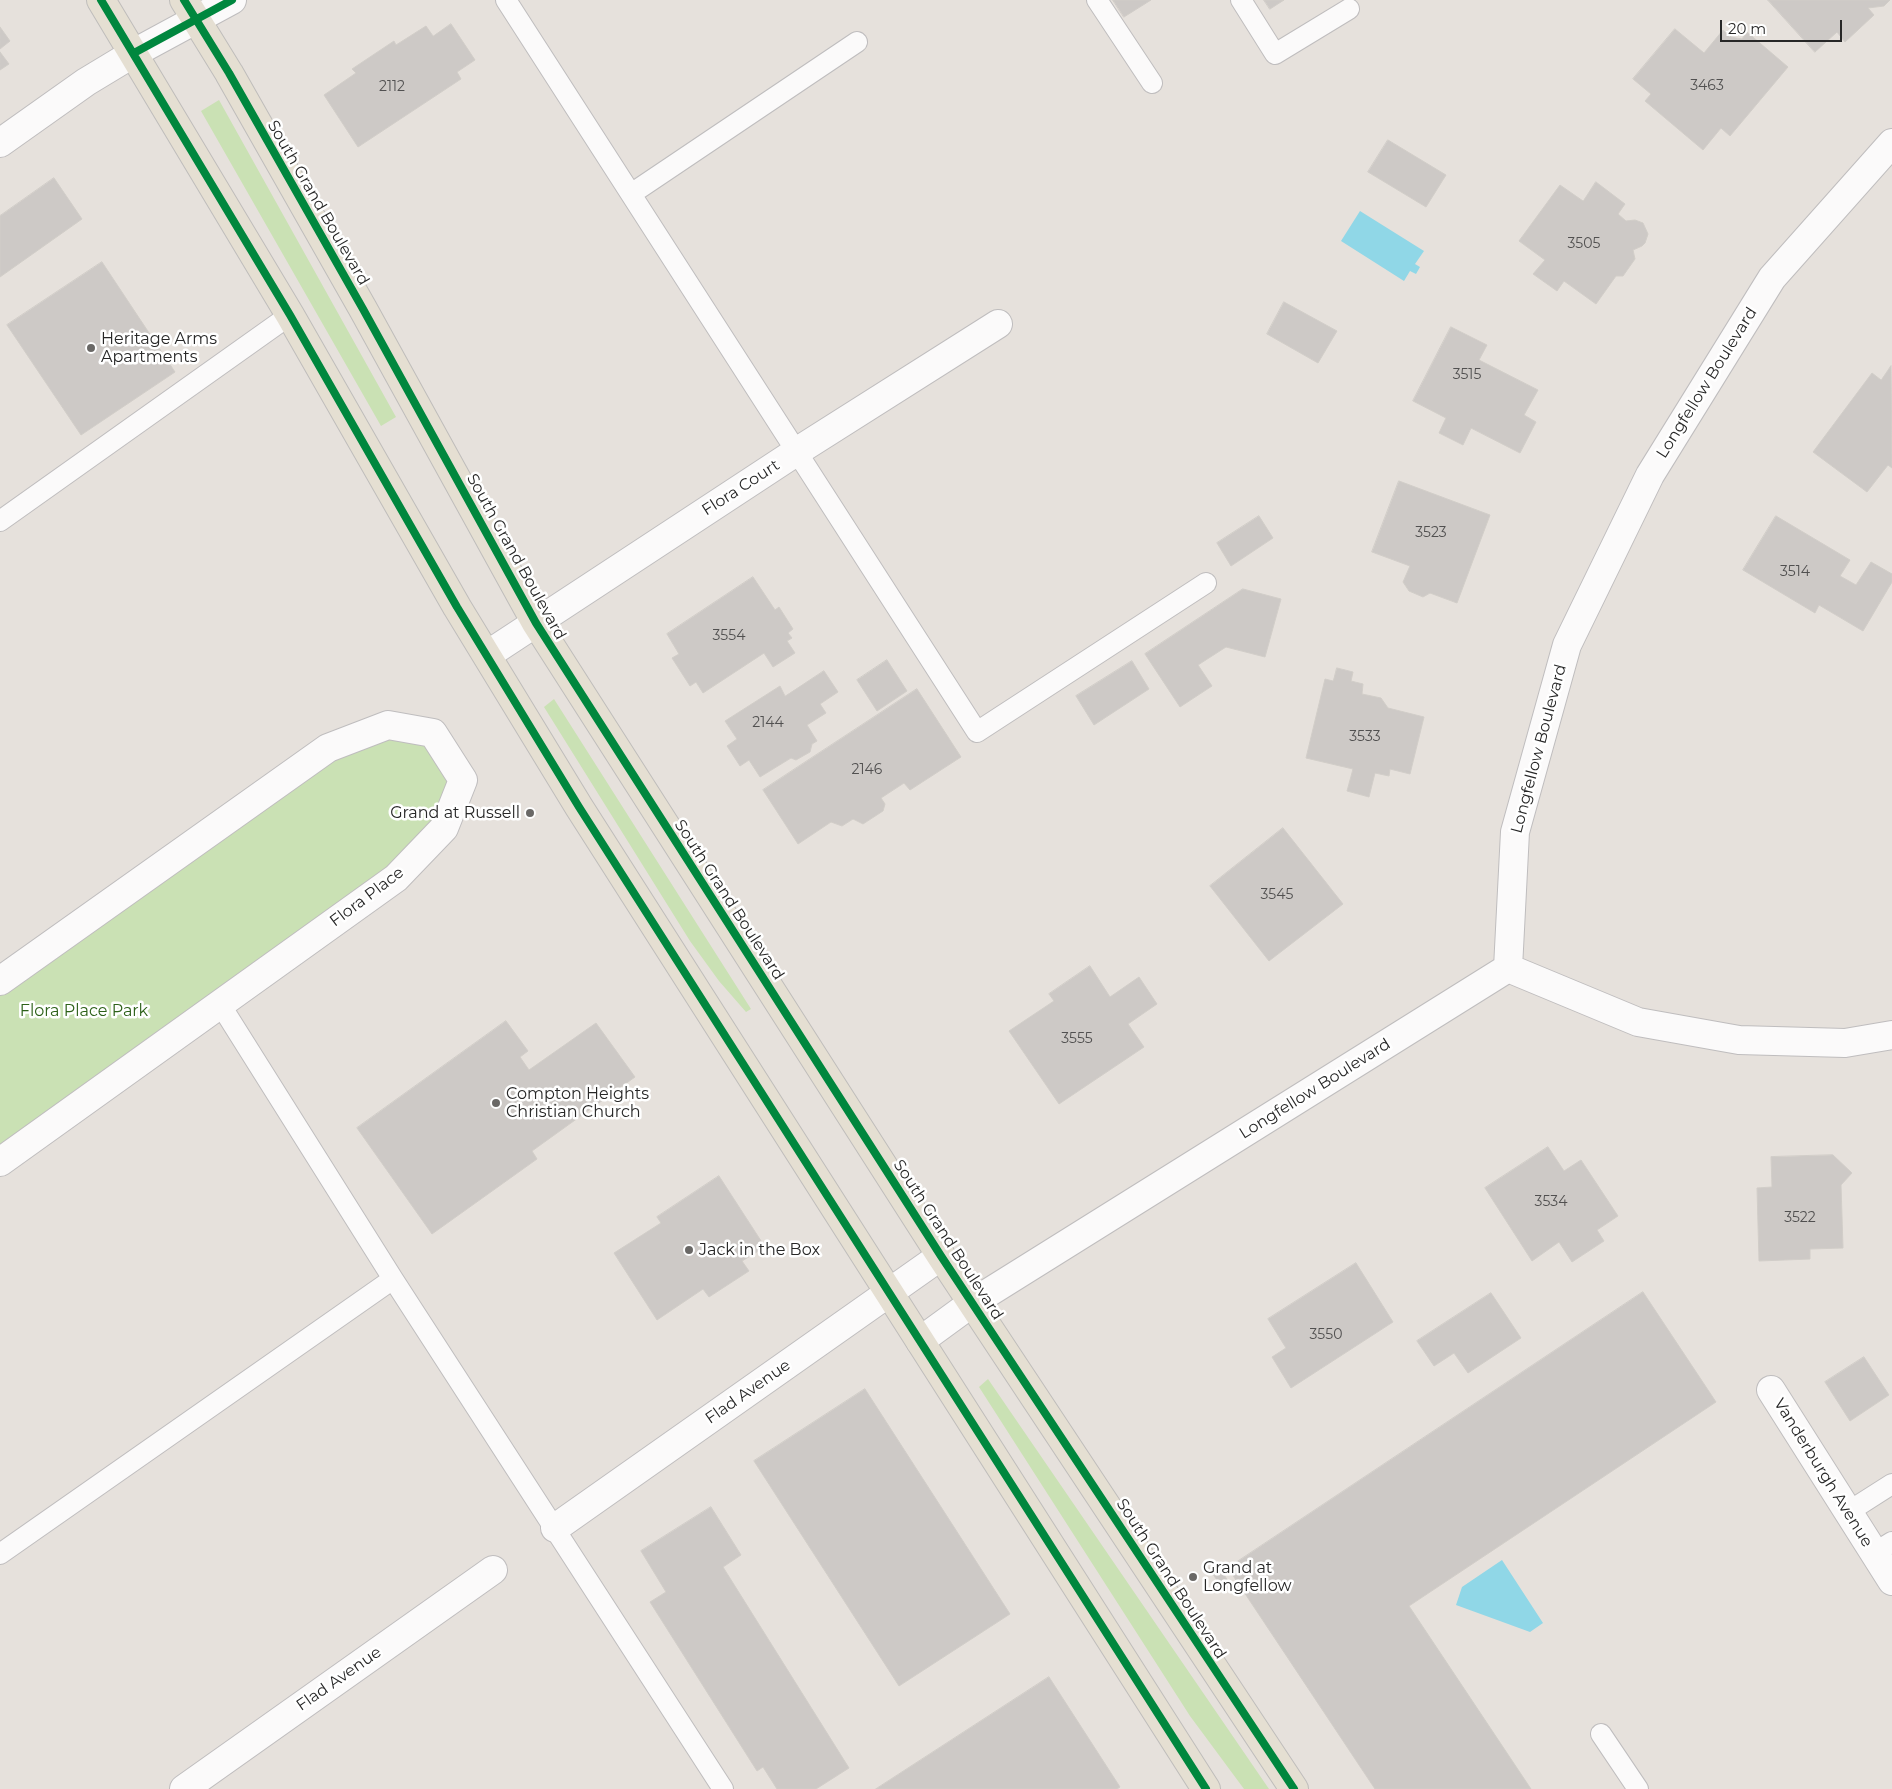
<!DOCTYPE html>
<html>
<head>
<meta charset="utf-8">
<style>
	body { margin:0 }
	#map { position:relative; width:1892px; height:1789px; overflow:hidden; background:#e6e1dc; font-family:Montserrat,sans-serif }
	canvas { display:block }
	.scale { position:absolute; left:1720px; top:20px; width:122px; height:22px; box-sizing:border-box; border:2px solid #272727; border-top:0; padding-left:6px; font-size:15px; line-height:18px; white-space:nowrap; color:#272727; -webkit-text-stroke:4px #fff; paint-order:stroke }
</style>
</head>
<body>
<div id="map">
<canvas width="1892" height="1789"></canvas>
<div class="scale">20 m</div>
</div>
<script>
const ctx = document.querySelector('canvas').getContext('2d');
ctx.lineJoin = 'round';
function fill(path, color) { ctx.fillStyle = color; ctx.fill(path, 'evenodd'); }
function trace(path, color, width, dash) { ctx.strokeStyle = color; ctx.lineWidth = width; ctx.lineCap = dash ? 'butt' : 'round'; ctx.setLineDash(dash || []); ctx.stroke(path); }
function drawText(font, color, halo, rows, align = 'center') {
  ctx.font = font + ' Montserrat,sans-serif'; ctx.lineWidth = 5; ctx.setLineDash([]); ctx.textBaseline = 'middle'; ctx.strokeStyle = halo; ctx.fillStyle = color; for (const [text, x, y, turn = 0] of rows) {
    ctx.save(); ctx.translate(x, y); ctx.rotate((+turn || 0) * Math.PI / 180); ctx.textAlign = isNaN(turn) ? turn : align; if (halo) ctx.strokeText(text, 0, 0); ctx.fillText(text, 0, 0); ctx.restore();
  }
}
fill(new Path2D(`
	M 219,100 L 396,417 L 381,426 L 201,111 Z
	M 554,699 L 751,1009 L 746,1012 L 719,981 L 690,941 L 544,707 Z
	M 388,725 L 433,733 L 463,780 L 444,828 L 0,1161 L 0,981 Z
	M 988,1379 L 1269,1789 L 1244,1789 L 1190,1716 L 979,1387 Z`), '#cae1b4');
fill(new Path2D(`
	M 1360,211 L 1424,251 L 1415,264 L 1420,267 L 1416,274 L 1410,271 L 1404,281 L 1341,241 Z
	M 1502,1560 L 1543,1623 L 1530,1632 L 1456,1605 L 1462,1587 Z`), '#90d7e7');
const building = new Path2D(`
	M 1113,0 L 1151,0 L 1124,17 Z
	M 1264,0 L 1284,0 L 1270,9 Z
	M 1768,0 L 1890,0 L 1884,6 L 1868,8 L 1874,15 L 1845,42 L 1837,32 L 1815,52 Z
	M 451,24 L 475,60 L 457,72 L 461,79 L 358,147 L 324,95 L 356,73 L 352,69 L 394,41 L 396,45 L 426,26 L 433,36 Z
	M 0,27 L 10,41 L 0,49 Z
	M 1675,29 L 1704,53 L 1723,30 L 1731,37 L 1742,39 L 1747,32 L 1788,67 L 1730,136 L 1721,128 L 1703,150 L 1645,101 L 1651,94 L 1633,79 Z
	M 0,52 L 9,64 L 0,70 Z
	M 1388,140 L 1446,175 L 1426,207 L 1368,172 Z
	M 54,178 L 82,219 L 0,277 L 0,216 Z
	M 1596,182 L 1625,204 L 1618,214 L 1626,221 L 1635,220 L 1643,223 L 1648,234 L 1645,243 L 1642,246 L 1633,250 L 1635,259 L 1623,276 L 1616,276 L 1596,304 L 1564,281 L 1557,291 L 1533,274 L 1545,260 L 1519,241 L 1560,185 L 1583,201 Z
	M 102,262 L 175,372 L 81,435 L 7,325 Z
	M 1284,302 L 1337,331 L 1318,363 L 1267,334 Z
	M 1451,327 L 1487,345 L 1479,360 L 1538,390 L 1524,415 L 1536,422 L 1520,453 L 1471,428 L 1463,445 L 1439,433 L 1446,418 L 1413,401 Z
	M 1891,366 L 1892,468 L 1888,465 L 1867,492 L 1813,452 L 1872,373 L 1881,380 Z
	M 1399,481 L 1490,515 L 1457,603 L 1430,593 L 1423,597 L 1409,591 L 1403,582 L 1410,566 L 1372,552 Z
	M 1259,516 L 1273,538 L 1231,566 L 1217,543 Z
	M 1776,516 L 1850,560 L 1840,576 L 1856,585 L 1871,562 L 1892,574 L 1892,582 L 1863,631 L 1819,605 L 1815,613 L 1743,570 Z
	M 753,577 L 775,610 L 779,607 L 793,629 L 788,633 L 792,638 L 787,641 L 795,653 L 773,667 L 764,653 L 703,693 L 696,682 L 690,686 L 672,658 L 679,654 L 667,634 Z
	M 1243,589 L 1281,599 L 1265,657 L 1226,647 L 1198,665 L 1212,686 L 1180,707 L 1145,654 Z
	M 887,660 L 907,691 L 877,711 L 857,680 Z
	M 1132,661 L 1149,689 L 1094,725 L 1076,696 Z
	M 1337,668 L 1353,672 L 1351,681 L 1363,684 L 1362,694 L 1381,698 L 1388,708 L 1424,717 L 1410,774 L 1390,769 L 1389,776 L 1375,773 L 1369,797 L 1347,791 L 1353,769 L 1306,758 L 1325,679 L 1333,681 Z
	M 824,671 L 838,692 L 820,704 L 826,713 L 807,725 L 817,741 L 812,744 L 810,752 L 796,760 L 791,758 L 760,777 L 749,760 L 740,766 L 727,746 L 737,739 L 725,721 L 780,686 L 785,696 Z
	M 917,689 L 961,757 L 910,790 L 904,783 L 881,798 L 885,804 L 883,811 L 863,824 L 853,819 L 842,826 L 831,822 L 798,844 L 763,790 Z
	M 1283,828 L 1343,904 L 1269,961 L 1210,886 Z
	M 1090,966 L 1110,997 L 1139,977 L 1157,1004 L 1128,1024 L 1144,1047 L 1059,1104 L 1009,1031 L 1054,1001 L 1049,994 Z
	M 506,1021 L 528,1051 L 520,1057 L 529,1070 L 596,1023 L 635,1077 L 532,1151 L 537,1159 L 432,1234 L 357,1128 Z
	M 1548,1147 L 1564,1171 L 1581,1160 L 1618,1216 L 1597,1230 L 1604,1241 L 1572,1262 L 1559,1242 L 1532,1261 L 1485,1188 Z
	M 1833,1155 L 1852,1173 L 1841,1185 L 1843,1248 L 1810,1249 L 1810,1259 L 1759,1261 L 1757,1188 L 1772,1187 L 1771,1157 Z
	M 719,1176 L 765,1247 L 742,1261 L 749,1271 L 709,1297 L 703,1289 L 657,1320 L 614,1253 L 661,1223 L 657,1217 Z
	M 1356,1263 L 1393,1322 L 1291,1388 L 1272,1357 L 1286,1348 L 1268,1319 Z
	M 1643,1292 L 1716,1402 L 1409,1606 L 1531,1789 L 1375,1789 L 1228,1568 Z
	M 1491,1293 L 1521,1338 L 1468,1373 L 1454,1353 L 1434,1366 L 1417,1341 Z
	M 1864,1357 L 1889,1395 L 1850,1421 L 1825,1382 Z
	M 865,1389 L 1010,1614 L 899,1686 L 754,1461 Z
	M 711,1507 L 741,1555 L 723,1567 L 849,1768 L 816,1789 L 777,1789 L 763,1767 L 757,1771 L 650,1602 L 666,1592 L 641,1551 Z
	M 1217,1563 L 1231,1586 L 1224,1591 L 1209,1568 Z
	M 1049,1677 L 1120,1787 L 1117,1789 L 876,1789 Z`);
fill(building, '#cdc9c6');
trace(building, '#d1cdc8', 1);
const service = new Path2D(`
	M 506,0 L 977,732 L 1206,583
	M 1097,0 L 1152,83
	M 1241,0 L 1275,54 L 1349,9
	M 631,194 L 857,42
	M 0,521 L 290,315
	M 220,1004 L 393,1279 L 723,1789
	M 1848,1512 L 1892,1484
	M 1874,1553 L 1892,1542
	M 0,1554 L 393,1279
	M 1601,1734 L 1638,1789`);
const minor = new Path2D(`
	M 0,143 L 86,82 L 134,53
	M 487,655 L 796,452 L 998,324
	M 1508,968 L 1515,832 L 1567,645 L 1650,475 L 1772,278 L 1892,143
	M 1508,968 L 1638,1022 L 1722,1037 L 1739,1040 L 1845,1043 L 1892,1035
	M 0,981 L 328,748 L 388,725 L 433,733 L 463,780 L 444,828 L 396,878 L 0,1162
	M 920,1341 L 972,1303 L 1508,968
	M 1771,1390 L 1892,1581
	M 555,1528 L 941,1256
	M 184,1789 L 493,1570`);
const secondary = new Path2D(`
	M 134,53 L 232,0`);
const primary = new Path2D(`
	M 101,0 L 290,315 L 457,607 L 579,807 L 1206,1789
	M 184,0 L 229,73 L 363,309 L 536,623 L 941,1256 L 1294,1789`);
trace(service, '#bfbdbe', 22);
trace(minor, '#bfbdbe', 30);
trace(secondary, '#bfbdbe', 30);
trace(primary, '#bfbdbb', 30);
trace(service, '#fbfafa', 20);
trace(minor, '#fbfafa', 28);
trace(secondary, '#fbfafa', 28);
trace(primary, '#e5dfd2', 28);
trace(new Path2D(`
	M 101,0 L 290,315 L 457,607 L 579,807 L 1206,1789
	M 184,0 L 229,73 L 363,309 L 536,623 L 941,1256 L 1294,1789
	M 134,53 L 232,0`), '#00873e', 8);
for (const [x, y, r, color] of [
	[91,348,5,"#6a6866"],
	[530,813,5,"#6a6866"],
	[496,1103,5,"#6a6866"],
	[689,1250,5,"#6a6866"],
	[1193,1577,5,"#6a6866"]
]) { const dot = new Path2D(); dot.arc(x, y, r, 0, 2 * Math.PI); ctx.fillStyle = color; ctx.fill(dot); trace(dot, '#fff', 2); }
drawText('14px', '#515050', null, [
	["3463",1707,86],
	["2112",392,87],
	["3505",1584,244],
	["3515",1467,375],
	["3523",1431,533],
	["3514",1795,572],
	["3554",729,636],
	["2144",768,723],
	["3533",1365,737],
	["2146",867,770],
	["3545",1277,895],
	["3555",1077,1039],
	["3534",1551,1202],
	["3522",1800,1218],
	["3550",1326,1335]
]);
drawText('16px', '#272727', '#fff', [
	["South Grand Boulevard",318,203,60],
	["Longfellow Boulevard",1707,383,-58],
	["Flora Court",741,488,-33],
	["South Grand Boulevard",516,557,61],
	["Longfellow Boulevard",1539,749,-75],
	["Flora Place",367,897,-37],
	["South Grand Boulevard",729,900,57],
	["Longfellow Boulevard",1315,1089,-32],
	["South Grand Boulevard",948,1240,57],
	["Flad Avenue",748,1392,-35],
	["Vanderburgh Avenue",1823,1473,58],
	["South Grand Boulevard",1171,1579,57],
	["Flad Avenue",339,1679,-35]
]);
drawText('16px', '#272727', '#fff', [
	["Heritage Arms",101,339],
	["Apartments",101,357],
	["Grand at Russell",520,813,"right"],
	["Compton Heights",506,1094],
	["Christian Church",506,1112],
	["Jack in the Box",699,1250],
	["Grand at",1203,1568],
	["Longfellow",1203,1586]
], 'left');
drawText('16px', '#2d6119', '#fff', [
	["Flora Place Park",84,1011]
]);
</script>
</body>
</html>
